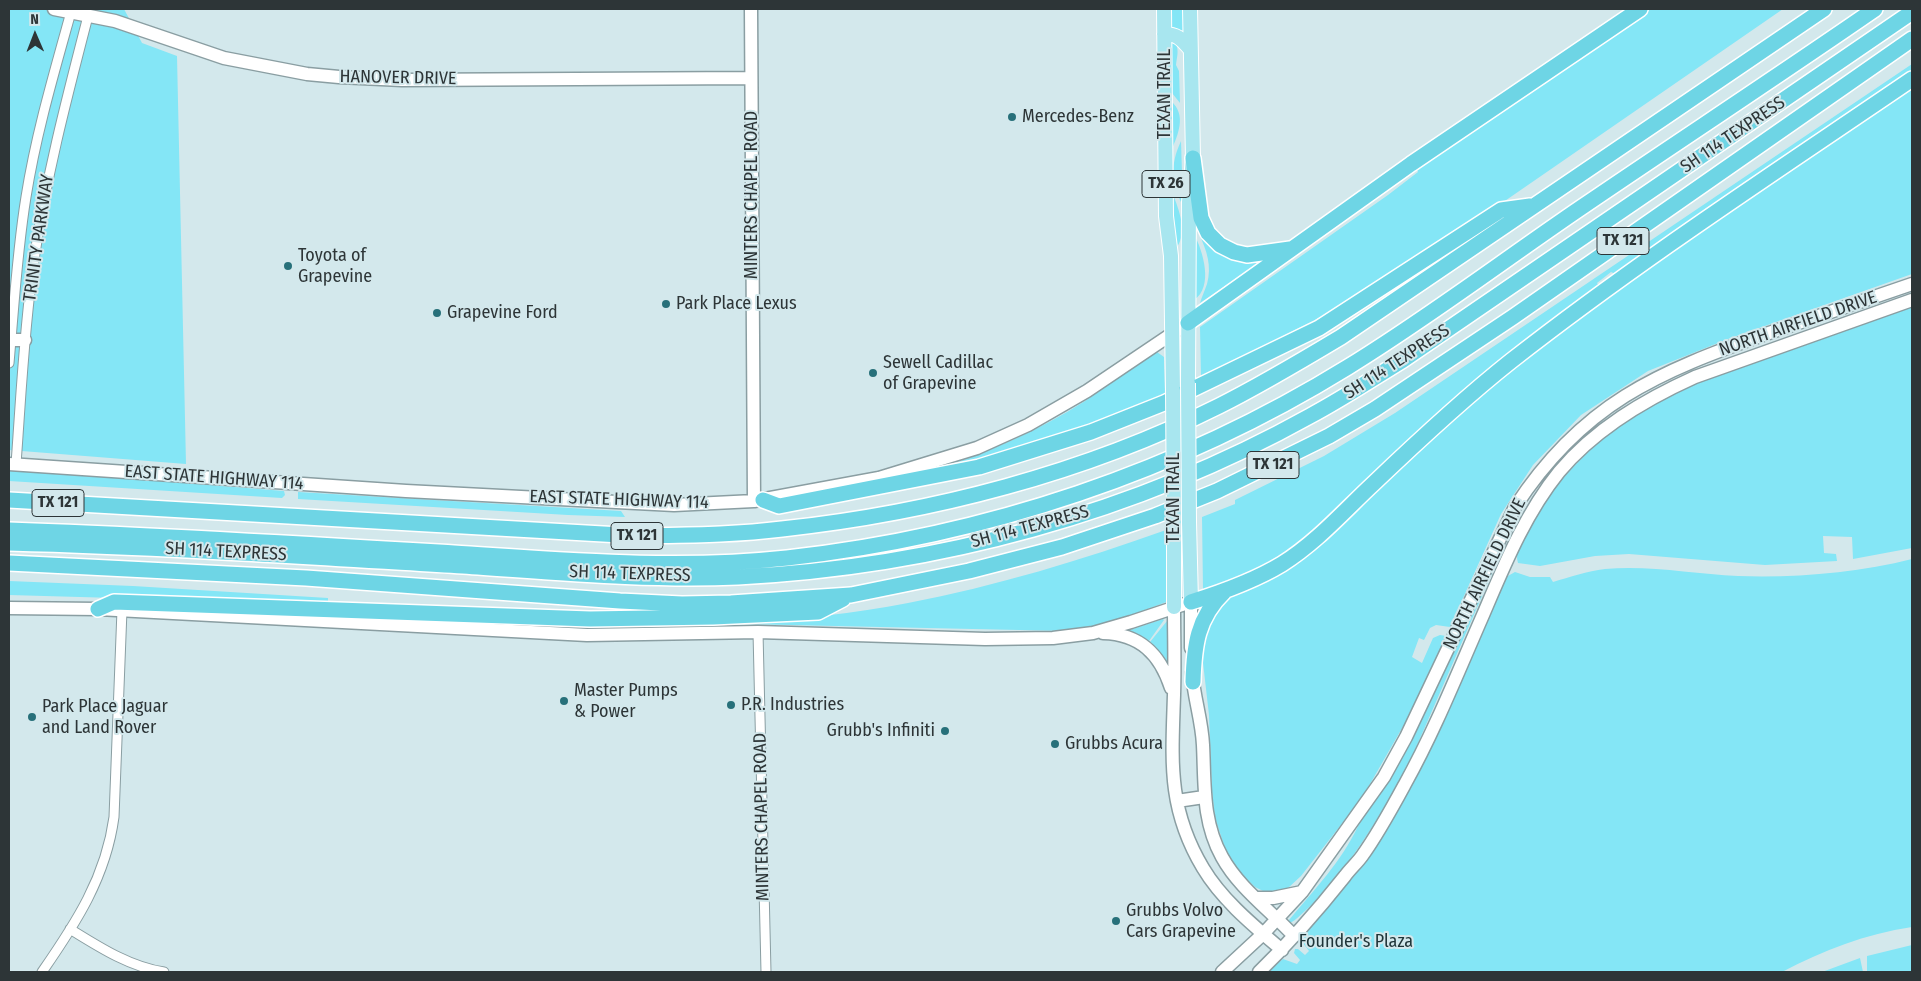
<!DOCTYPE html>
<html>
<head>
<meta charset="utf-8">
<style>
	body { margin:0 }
	#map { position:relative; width:1921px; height:981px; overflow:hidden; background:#d3e8ec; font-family:"Fira Sans Condensed",sans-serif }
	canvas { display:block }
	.frame { position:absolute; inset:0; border:10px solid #2d3537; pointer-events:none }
	.north { position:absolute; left:10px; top:10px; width:50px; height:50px; -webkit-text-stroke:4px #d3e8ec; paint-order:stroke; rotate:359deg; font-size:14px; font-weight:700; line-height:20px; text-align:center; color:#2d3537 }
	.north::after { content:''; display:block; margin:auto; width:18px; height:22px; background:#2d3537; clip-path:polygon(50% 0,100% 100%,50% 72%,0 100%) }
</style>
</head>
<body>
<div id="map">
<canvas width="1921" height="981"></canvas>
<div class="frame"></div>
<div class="north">N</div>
</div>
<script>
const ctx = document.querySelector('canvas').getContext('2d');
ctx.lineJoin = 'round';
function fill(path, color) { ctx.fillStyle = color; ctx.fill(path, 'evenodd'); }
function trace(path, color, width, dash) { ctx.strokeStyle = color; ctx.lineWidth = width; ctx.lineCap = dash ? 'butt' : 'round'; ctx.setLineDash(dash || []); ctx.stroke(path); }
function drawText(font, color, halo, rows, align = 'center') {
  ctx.font = font + ' "Fira Sans Condensed",sans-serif'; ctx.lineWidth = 4; ctx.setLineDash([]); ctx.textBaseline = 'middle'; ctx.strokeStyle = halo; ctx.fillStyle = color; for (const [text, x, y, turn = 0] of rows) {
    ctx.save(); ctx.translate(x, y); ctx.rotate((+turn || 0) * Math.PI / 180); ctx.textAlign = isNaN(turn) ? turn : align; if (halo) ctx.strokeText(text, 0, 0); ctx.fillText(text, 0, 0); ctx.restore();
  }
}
fill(new Path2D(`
	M 9,9 L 124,9 L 142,43 L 177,56 L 186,464 L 9,450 Z
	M 1171,9 L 1183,9 L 1184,39 L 1171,27 Z
	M 1646,9 L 1783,9 L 1428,254 L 1356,299 L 1201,378 L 1200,327 L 1388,195 L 1418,172 L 1415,165 Z
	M 1172,41 L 1176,43 C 1179,52 1177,56 1176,65 L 1179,71 L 1180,103 L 1172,93 Z
	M 1912,64 L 1912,73 L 1618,275 L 1611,272 L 1597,283 L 1600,288 L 1290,552 L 1241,579 L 1203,590 L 1202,517 L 1235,504 L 1235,500 L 1324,456 L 1395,413 Z
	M 1912,86 L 1912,274 L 1728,339 L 1648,371 L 1581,415 L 1533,465 L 1501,514 L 1450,627 L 1436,625 L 1430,628 L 1424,640 L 1419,638 L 1412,657 L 1422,663 L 1433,638 L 1440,635 L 1446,636 L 1417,702 L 1362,798 L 1301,876 L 1287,889 L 1281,892 L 1269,892 L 1263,891 L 1255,887 L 1241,874 L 1227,854 L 1215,818 L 1212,791 L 1209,715 L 1202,654 L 1203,640 L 1221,601 L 1259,580 L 1453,416 L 1577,316 Z
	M 1171,101 C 1187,115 1178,135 1171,151 Z
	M 1181,141 L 1183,206 C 1171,182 1170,165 1181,141 Z
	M 1171,189 C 1177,206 1189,230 1177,247 L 1172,211 Z
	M 1194,234 C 1203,251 1214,287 1194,300 Z
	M 1199,234 L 1202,234 L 1264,260 L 1200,303 C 1202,296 1205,290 1207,284 C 1212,266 1207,251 1199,234 Z
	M 1912,306 L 1912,548 L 1853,559 L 1852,537 L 1823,536 L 1824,553 L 1836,554 L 1837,561 L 1765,565 L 1629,554 L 1595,556 L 1540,566 L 1518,563 C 1513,545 1531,522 1540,508 C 1580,451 1630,411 1694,383 C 1719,372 1747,365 1773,355 C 1819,339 1866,323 1912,306 Z
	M 1157,352 L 1164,357 L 1165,395 L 1118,416 L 1000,457 L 940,468 C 991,451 1040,430 1085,401 C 1109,385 1132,367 1157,352 Z
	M 9,469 L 284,491 L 285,495 L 282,498 L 9,481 Z
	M 298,492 L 621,511 L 625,517 L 568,515 L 298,499 Z
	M 1166,530 L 1169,601 C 1135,614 1102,626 1065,631 L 743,624 C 798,618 854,614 908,603 C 996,586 1082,560 1166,530 Z
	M 1912,559 L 1912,927 C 1865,934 1824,950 1782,972 L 1267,972 L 1283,959 L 1297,964 L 1300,960 L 1294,953 L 1295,949 L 1298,949 L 1305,955 L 1309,951 L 1302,942 L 1301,936 L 1362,863 L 1490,612 L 1506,577 L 1515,572 L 1530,577 L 1550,577 L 1553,582 C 1570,577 1587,571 1605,569 C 1649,565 1694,574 1738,576 C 1794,578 1858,573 1912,559 Z
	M 1492,568 L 1493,571 L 1408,766 C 1381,814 1346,875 1305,911 C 1300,915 1296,920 1290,923 L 1289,920 C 1314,890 1342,861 1358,826 L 1427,708 Z
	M 9,581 L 133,586 L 328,598 L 328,604 L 9,595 Z
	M 1163,619 L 1164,620 L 1149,641 L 1146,641 L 1127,631 Z
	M 1167,621 L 1168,621 L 1168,667 L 1151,645 L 1150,642 Z
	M 1912,945 L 1912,972 L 1867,972 L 1867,956 Z
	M 1860,958 L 1863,972 L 1822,972 Z`), '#84e6f6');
const street = new Path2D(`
	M 9,363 C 14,307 17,252 26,197 C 36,134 54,73 71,12
	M 16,464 C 21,397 24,328 34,260 C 46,177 67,97 88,16
	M 758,632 L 766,972
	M 70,929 C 99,947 130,967 164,972
	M 42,972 C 76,923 106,877 114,817 L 122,610`);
const secondary = new Path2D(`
	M 54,9 L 115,21 L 224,58 L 307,74 L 339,77 L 402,80 L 751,78
	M 751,9 L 754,501
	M 9,340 L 25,340
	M 9,464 L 406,491 L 674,505 L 754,501 L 879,478 L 977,448 L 1028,425 L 1087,391 L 1188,323
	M 1174,607 C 1174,636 1175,665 1174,695 C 1172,760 1167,808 1203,868 C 1222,900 1254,926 1282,950
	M 9,608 L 98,609 L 587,635 L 758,632 L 985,639 L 1053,638 L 1093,633 L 1131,622 L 1191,602 L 1191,648
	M 1103,633 C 1140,634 1160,654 1171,688
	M 1192,673 C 1194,698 1202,721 1203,745 C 1205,784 1202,821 1222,857 C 1239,888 1270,910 1294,936
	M 1177,801 L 1204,797
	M 1256,898 L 1273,898 L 1302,892
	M 1222,972 L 1263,934 L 1302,892 L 1384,777 L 1406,737 L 1515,507 C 1582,404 1657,372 1769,333 C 1817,317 1864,300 1912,284
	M 1259,972 C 1290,942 1318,910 1345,876 C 1350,869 1357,863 1362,856 C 1378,834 1392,808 1405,784 C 1435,730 1458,672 1483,615 C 1504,566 1525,514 1559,472 C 1595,429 1644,400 1695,377 L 1912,300`);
const primary = new Path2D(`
	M 1164,9 L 1166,216 L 1171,256 L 1173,390
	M 1164,34 C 1178,34 1182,40 1190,49
	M 1188,383 L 1189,202 L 1193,158 L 1190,9
	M 1189,522 L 1191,602
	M 1174,528 L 1174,607`);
const highway = new Path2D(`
	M 1193,158 L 1201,218 L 1208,233 L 1220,245 L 1234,252 L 1247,255 L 1290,249
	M 1188,323 L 1411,164 L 1640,9
	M 9,500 L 638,536 C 686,535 734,535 782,529 C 931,513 1085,473 1219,406 C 1261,385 1301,361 1341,337 L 1824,9
	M 763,500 L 779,506 L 979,467 L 1091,432 L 1164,403 L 1319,328 L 1501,210 L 1530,206
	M 9,530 C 157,535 305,544 454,553 C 564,560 676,570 787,558 C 985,536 1178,472 1348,367 C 1428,318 1504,260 1582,207 C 1679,141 1778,76 1875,9
	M 9,543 C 160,547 312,557 463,566 C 554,572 646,581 738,577 C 936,567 1136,513 1310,416 C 1342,399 1372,379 1403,360 L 1912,12
	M 9,563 L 306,578 L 620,601 L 682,604 L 731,603 L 851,595 L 969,571 L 1062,547 L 1155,516 L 1217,491 L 1329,436 L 1375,409 L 1513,317 L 1912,39
	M 1191,602 C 1223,592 1254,581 1282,564 C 1317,542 1344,511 1373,484 C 1418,441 1463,399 1511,361 C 1640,260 1777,171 1912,79
	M 98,609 L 114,602 L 590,619 L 713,617 L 818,612 L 843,599
	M 1193,682 C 1194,646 1197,618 1224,592`);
trace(street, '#8a9ea2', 11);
trace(secondary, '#8a9ea2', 15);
trace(primary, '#fff', 16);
trace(highway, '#fff', 18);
trace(street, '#fff', 9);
trace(secondary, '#fff', 12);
trace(primary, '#a8e6ef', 14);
trace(highway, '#6ed5e5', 15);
const primaryBridge = new Path2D(`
	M 1188,383 L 1189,522
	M 1173,390 L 1174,528`);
trace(primaryBridge, '#fff', 16, []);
trace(primaryBridge, '#a8e6ef', 14);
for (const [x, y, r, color] of [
	[1012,117,5,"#27707a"],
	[288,266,5,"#27707a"],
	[666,304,5,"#27707a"],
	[437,313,5,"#27707a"],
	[873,373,5,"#27707a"],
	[564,701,5,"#27707a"],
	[731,705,5,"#27707a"],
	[32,717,5,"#27707a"],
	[945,731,5,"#27707a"],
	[1055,744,5,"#27707a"],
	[1116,921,5,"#27707a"]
]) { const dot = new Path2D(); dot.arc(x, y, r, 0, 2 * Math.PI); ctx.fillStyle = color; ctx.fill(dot); trace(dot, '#d3e8ec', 2); }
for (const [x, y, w] of [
	[1166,184,48],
	[1623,241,52],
	[1273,465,52],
	[58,503,52],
	[637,536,52]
]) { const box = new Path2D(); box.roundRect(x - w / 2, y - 13.5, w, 27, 4); ctx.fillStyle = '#d3e8ec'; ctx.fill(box); trace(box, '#2d3537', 1); }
drawText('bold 16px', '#2d3537', null, [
	["TX 26",1166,184],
	["TX 121",1623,241],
	["TX 121",1273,465],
	["TX 121",58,503],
	["TX 121",637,536]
]);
drawText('18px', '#2d3537', '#d3e8ec', [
	["HANOVER DRIVE",398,78,1],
	["TEXAN TRAIL",1165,94,-90],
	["SH 114 TEXPRESS",1733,135,-34],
	["MINTERS CHAPEL ROAD",752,195,-90],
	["TRINITY PARKWAY",39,238,-82],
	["NORTH AIRFIELD DRIVE",1798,324,-19],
	["SH 114 TEXPRESS",1397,362,-33],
	["EAST STATE HIGHWAY 114",214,478,4],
	["TEXAN TRAIL",1174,498,-90],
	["EAST STATE HIGHWAY 114",619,500,2],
	["SH 114 TEXPRESS",1030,527,-15],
	["SH 114 TEXPRESS",226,552,3],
	["SH 114 TEXPRESS",630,574,2],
	["NORTH AIRFIELD DRIVE",1485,574,-64],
	["MINTERS CHAPEL ROAD",762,817,-91]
]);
drawText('18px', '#2d3537', '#d3e8ec', [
	["Mercedes-Benz",1022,117],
	["Toyota of",298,256],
	["Grapevine",298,277],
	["Park Place Lexus",676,304],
	["Grapevine Ford",447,313],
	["Sewell Cadillac",883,363],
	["of Grapevine",883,384],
	["Master Pumps",574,691],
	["& Power",574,712],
	["P.R. Industries",741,705],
	["Park Place Jaguar",42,707],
	["and Land Rover",42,728],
	["Grubb's Infiniti",935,731,"right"],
	["Grubbs Acura",1065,744],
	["Grubbs Volvo",1126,911],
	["Cars Grapevine",1126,932]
], 'left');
drawText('18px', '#1e3438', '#d3e8ec', [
	["Founder's Plaza",1356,942]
]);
</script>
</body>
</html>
